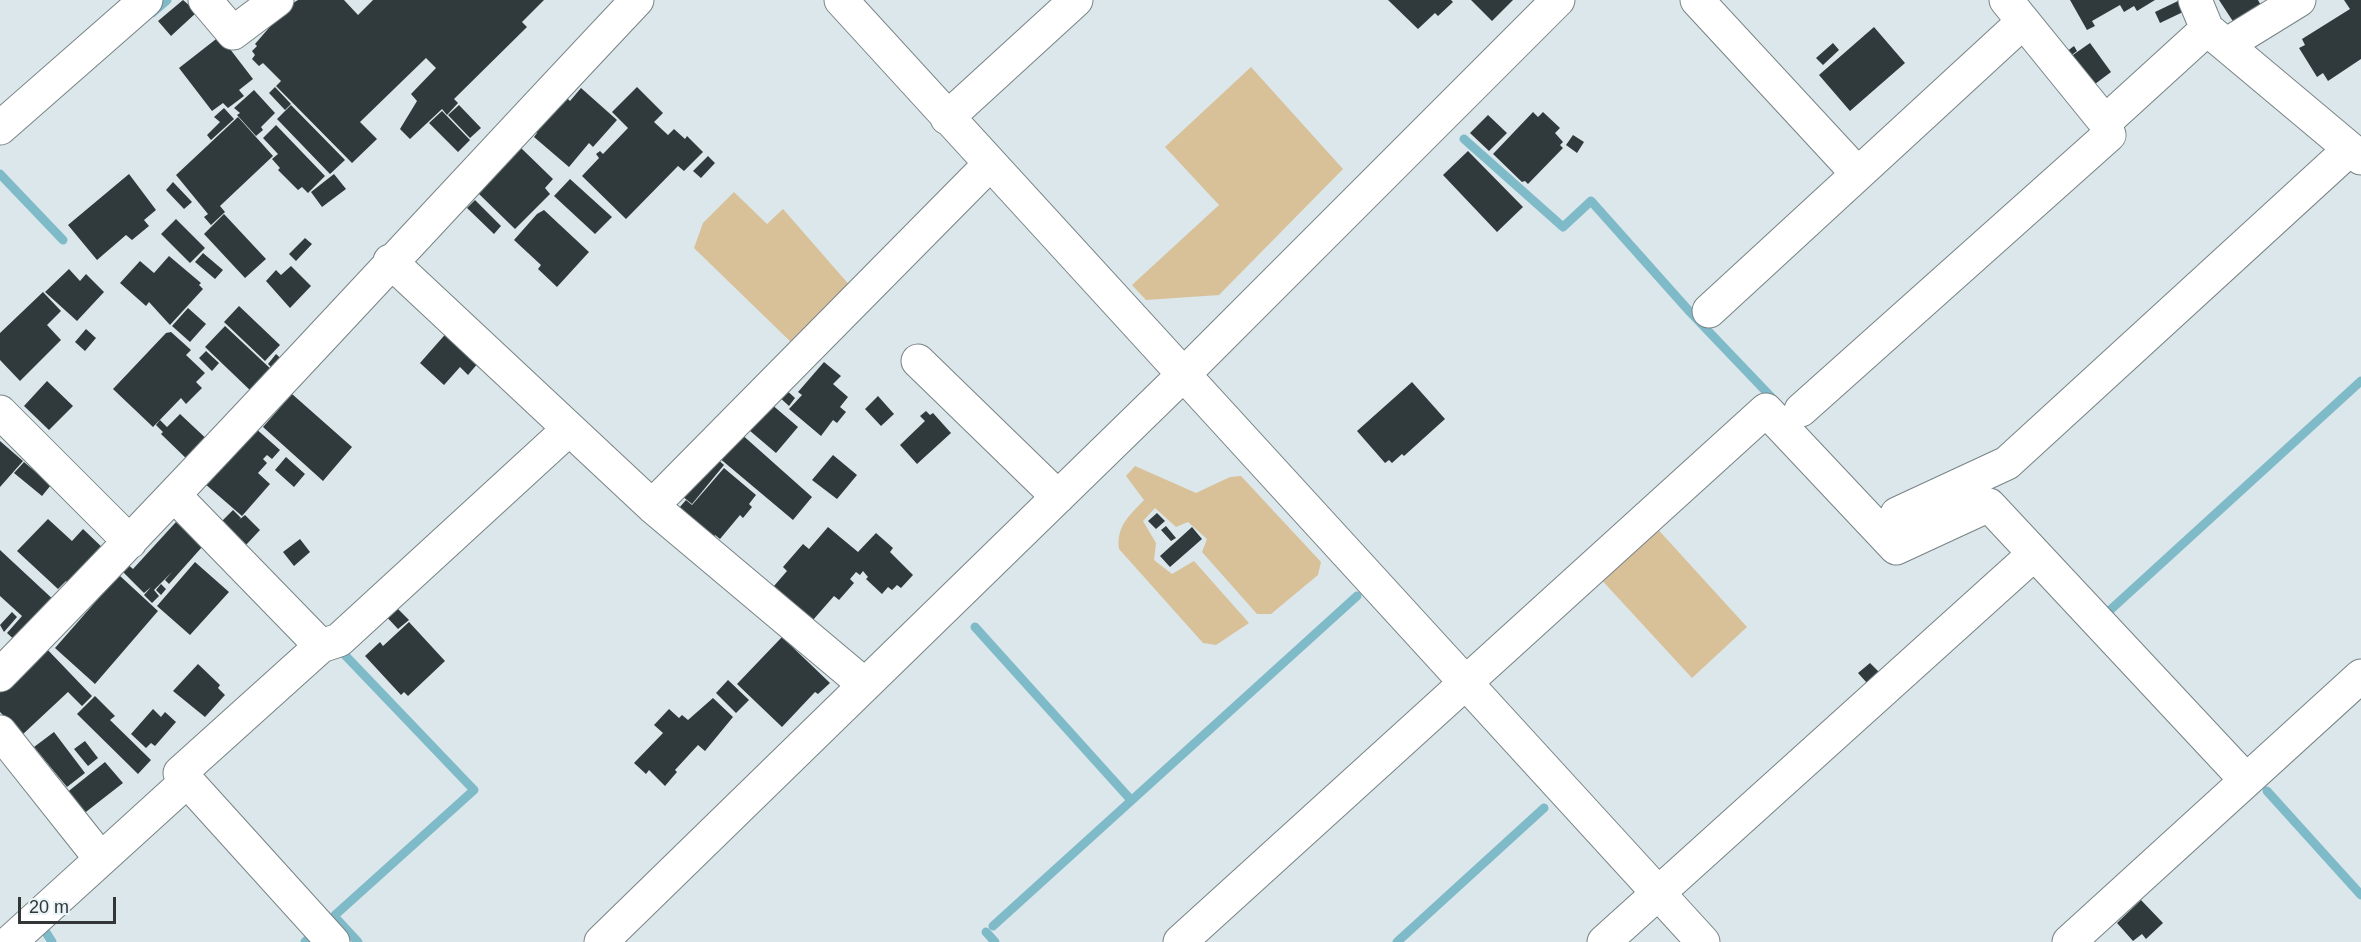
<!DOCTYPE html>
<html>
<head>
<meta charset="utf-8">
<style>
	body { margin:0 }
	#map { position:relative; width:2361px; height:942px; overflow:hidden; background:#dbe7ea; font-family:Helvetica,sans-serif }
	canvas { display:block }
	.scale { position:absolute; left:18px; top:897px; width:98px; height:27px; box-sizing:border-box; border:3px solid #323637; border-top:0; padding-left:8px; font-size:18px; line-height:21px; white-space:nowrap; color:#323637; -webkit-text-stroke:4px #e8f4f7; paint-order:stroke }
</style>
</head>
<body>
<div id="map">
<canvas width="2361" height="942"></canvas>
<div class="scale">20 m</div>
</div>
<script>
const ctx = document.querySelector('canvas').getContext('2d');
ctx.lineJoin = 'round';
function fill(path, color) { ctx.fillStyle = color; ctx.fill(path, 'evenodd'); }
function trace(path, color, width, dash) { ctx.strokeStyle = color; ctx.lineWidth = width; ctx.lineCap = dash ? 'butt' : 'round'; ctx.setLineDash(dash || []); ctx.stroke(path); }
fill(new Path2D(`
	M 1251,67 L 1343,169 L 1219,295 L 1146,300 L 1132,285 L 1219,205 L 1165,147 Z
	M 734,192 L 767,224 L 783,209 L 852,288 L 795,346 L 694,248 L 703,223 Z
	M 1135,466 L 1196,493 L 1230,477 L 1241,476 L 1321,562 L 1318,575 L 1271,614 L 1257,614 L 1202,552 L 1207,539 L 1188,522 L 1176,527 L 1155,508 L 1143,521 L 1156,543 L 1154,560 L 1172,574 L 1194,561 L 1249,623 L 1216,645 L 1203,643 L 1119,549 C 1116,526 1130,515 1144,500 L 1126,476 Z
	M 1653,524 L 1747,627 L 1692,678 L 1597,575 Z`), '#d8c198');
trace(new Path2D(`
	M 152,13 L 167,0
	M 1464,139 L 1563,227 L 1591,201 L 1690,312 L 1776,402
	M 0,174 L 63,240
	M 2108,612 L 2361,381
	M 975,627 L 1131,800
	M 342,652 L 474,790 L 334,916 L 358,942
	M 2267,791 L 2361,895
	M 42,926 L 52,942
	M 993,926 L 1357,596
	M 986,932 L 995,942
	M 305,942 L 308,939
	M 1397,942 L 1544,808`), '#7fbac9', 9);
fill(new Path2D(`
	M 183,0 L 197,12 L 171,36 L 158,21 Z
	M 298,0 L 344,0 L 358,15 L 373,0 L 544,0 L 522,22 L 527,27 L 454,99 L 458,103 L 447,115 L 442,109 L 410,139 L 400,129 L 417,101 L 411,94 L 436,68 L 426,58 L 360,122 L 377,139 L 352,163 L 276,86 L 281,81 L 263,63 L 259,66 L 252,59 L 255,55 L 252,51 L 257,46 L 255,44 L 288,6 Z
	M 1388,0 L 1451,0 L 1453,2 L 1438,16 L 1435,13 L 1418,29 Z
	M 1471,0 L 1513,0 L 1492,21 Z
	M 2070,0 L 2155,0 L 2137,11 L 2134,6 L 2124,12 L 2120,5 L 2092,21 L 2095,26 L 2087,30 Z
	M 2219,0 L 2258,0 L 2263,9 L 2236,26 Z
	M 2344,0 L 2361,0 L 2361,59 L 2328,81 L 2323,73 L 2317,77 L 2299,48 L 2305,45 L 2302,39 L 2350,9 Z
	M 2178,1 L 2183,12 L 2160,23 L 2155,12 Z
	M 1874,27 L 1905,63 L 1850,111 L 1819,75 Z
	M 220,36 L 253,79 L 239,90 L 244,96 L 228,108 L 223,103 L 212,111 L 179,68 Z
	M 1833,43 L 1839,50 L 1823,65 L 1816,58 Z
	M 2090,43 L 2111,72 L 2091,87 L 2070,57 Z
	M 2074,46 L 2077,51 L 2069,57 L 2066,52 Z
	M 275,87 L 291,104 L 285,110 L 269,93 Z
	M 637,87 L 663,113 L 654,122 L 668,135 L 674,129 L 685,139 L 687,136 L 703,152 L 684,171 L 678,166 L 626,219 L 582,176 L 599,158 L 596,154 L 600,151 L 603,154 L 628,128 L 612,112 Z
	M 581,88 L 617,120 L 593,147 L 589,143 L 569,167 L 534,137 L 537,133 L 535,131 L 565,96 L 570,101 Z
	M 254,90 L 275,113 L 261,127 L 263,130 L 256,136 L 237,115 L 240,113 L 234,108 Z
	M 291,105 L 345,160 L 330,174 L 277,119 Z
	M 459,105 L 481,128 L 470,138 L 448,115 Z
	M 224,108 L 234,119 L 211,140 L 207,135 L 220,122 L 214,117 Z
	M 442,111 L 470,140 L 458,152 L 429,123 Z
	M 1533,112 L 1538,117 L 1543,112 L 1560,128 L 1555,133 L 1563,142 L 1560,145 L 1563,148 L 1528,184 L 1525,181 L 1522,182 L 1493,154 Z
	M 1488,115 L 1507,133 L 1489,151 L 1470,133 Z
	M 238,117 L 273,156 L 220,206 L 225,212 L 211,225 L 204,217 L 208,214 L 176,175 Z
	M 276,125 L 325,176 L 308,193 L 302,187 L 298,190 L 278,170 L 280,168 L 272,159 L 278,154 L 263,138 Z
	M 1573,135 L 1584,142 L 1577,153 L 1566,145 Z
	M 521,148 L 553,179 L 545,188 L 550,194 L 515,229 L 478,193 Z
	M 1468,151 L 1523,207 L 1497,232 L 1443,175 Z
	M 708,156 L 715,163 L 701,178 L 693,171 Z
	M 129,174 L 156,210 L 144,220 L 149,226 L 132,240 L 126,235 L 97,260 L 68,225 Z
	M 334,174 L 346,189 L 322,207 L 311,192 Z
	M 570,179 L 612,217 L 595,234 L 554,196 Z
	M 173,182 L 192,202 L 184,209 L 166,190 Z
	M 475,200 L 501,226 L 494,234 L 467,208 Z
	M 544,210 L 589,252 L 557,287 L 538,269 L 541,265 L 514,240 L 537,214 Z
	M 224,214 L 266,259 L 245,278 L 204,234 Z
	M 176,219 L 205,248 L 190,263 L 161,234 Z
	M 305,238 L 312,244 L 296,261 L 289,254 Z
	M 203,253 L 223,270 L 215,279 L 195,262 Z
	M 169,256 L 201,283 L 199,285 L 203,289 L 170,325 L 149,302 L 146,306 L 120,283 L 140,261 L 154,273 Z
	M 291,266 L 311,286 L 290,308 L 266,281 L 276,270 L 281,275 Z
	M 69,269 L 80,281 L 86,274 L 104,292 L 77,321 L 45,292 Z
	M 43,292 L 61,311 L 47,325 L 61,340 L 20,381 L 0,360 L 0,333 Z
	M 239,306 L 280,345 L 265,361 L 224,322 Z
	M 188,308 L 206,324 L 190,342 L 172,326 Z
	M 225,326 L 274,372 L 253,393 L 205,347 Z
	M 86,329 L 96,338 L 85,351 L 75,342 Z
	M 450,329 L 484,356 L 468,375 L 460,367 L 444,385 L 420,363 Z
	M 171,332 L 191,350 L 186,355 L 205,373 L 196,382 L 202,388 L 186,404 L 181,398 L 153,427 L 113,389 L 166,333 Z
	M 206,351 L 219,363 L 212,371 L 199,358 Z
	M 276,354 L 288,365 L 278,374 L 268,364 Z
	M 824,362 L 841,376 L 833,384 L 848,397 L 840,407 L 846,412 L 837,423 L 833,420 L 821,436 L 789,409 L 802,395 L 798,392 Z
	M 47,381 L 73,406 L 49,430 L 24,406 Z
	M 1412,382 L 1445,419 L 1404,456 L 1402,454 L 1392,463 L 1389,460 L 1385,463 L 1357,431 Z
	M 783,387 L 795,398 L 789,406 L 777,395 Z
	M 292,394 L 352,447 L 323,481 L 263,427 Z
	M 878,396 L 894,414 L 881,426 L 865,409 Z
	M 770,403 L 798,427 L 776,453 L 749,430 Z
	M 926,411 L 930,415 L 933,413 L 951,433 L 917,464 L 900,445 L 925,421 L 920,416 Z
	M 180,414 L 212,444 L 193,465 L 161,434 L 163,432 L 156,425 L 160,420 L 167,427 Z
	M 254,427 L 280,450 L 272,459 L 267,455 L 263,459 L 267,463 L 258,473 L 270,484 L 242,516 L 204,483 Z
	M 739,432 L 812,497 L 793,520 L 718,457 Z
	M 0,441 L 23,461 L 0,487 Z
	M 833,455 L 857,475 L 837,499 L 812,480 Z
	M 286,457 L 305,474 L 294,487 L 275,470 Z
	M 715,457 L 724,465 L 692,504 L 682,496 Z
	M 24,462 L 51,485 L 42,496 L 14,473 Z
	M 724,468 L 756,495 L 749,504 L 752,507 L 743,518 L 740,515 L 720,539 L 715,535 L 714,537 L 679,508 L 686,500 L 692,505 Z
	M 233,510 L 241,518 L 239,520 L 245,515 L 260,530 L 245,546 L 221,522 Z
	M 1157,513 L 1165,521 L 1156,529 L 1148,521 Z
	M 48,519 L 72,541 L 83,529 L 105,550 L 72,586 L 66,581 L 58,589 L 17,551 Z
	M 176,522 L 202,547 L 169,584 L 165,580 L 172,572 L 154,590 L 159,596 L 152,603 L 144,595 L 151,587 L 144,593 L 119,568 L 125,562 L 133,569 Z
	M 1166,526 L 1176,538 L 1171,541 L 1161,530 Z
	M 828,527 L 858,552 L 876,533 L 893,548 L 890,552 L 913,575 L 901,588 L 897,585 L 892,590 L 888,587 L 882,594 L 866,579 L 868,577 L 863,571 L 860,575 L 856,572 L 850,579 L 854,583 L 839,600 L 834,596 L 813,620 L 774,586 L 787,571 L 783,567 L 803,544 L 809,549 Z
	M 1192,527 L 1202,539 L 1170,567 L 1160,556 Z
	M 300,539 L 310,552 L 294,566 L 283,552 Z
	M 0,550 L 57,603 L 19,644 L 7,633 L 22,616 L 0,596 Z
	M 195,562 L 229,592 L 190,635 L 157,606 Z
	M 119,575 L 158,611 L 95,684 L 55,648 Z
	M 161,584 L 166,589 L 161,595 L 156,590 Z
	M 392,603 L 409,620 L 398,629 L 382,612 Z
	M 12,612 L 17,617 L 4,632 L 0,625 Z
	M 409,622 L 445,661 L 408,696 L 404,692 L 401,695 L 365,656 L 380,642 L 383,646 Z
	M 782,637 L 830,683 L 818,694 L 815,692 L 782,727 L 737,684 Z
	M 44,646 L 92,696 L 82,706 L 68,692 L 22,735 L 0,712 L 0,688 Z
	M 1870,663 L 1879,672 L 1867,683 L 1858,673 Z
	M 198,664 L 220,685 L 218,688 L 225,695 L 205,717 L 173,691 Z
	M 728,680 L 749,700 L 736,713 L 716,693 Z
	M 95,696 L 115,716 L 110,720 L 151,760 L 138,774 L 77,714 Z
	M 713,698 L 733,717 L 705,751 L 698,745 L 675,770 L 677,772 L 665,786 L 649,770 L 646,774 L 634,763 L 663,733 L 654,725 L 669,709 L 679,718 L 682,715 L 688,720 Z
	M 153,709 L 161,717 L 165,712 L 176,722 L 155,746 L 151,743 L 146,748 L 131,734 Z
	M 54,732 L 85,773 L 67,787 L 34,747 Z
	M 85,741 L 98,758 L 88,766 L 74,749 Z
	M 105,762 L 123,783 L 82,815 L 65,794 Z
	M 2141,900 L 2163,923 L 2146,939 L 2142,934 L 2133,941 L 2117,923 Z`), '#303a3d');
const minor = new Path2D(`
	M 205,0 L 233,33 L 277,0
	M 841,0 L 1703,942
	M 1697,0 L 1858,174
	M 2195,0 L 2207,29 L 2361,158
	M 2226,45 L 2299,0
	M 947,118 L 1076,0
	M 2105,122 L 2207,29
	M 0,128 L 146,0
	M 390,261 L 652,506 L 865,685
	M 1709,311 L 2023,22
	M 918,361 L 1058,497
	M 1801,410 L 2109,135 L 2105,122 L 2006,0
	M 0,412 L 130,542
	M 175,496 L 321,646 L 180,773 L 333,942
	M 652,506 L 990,164
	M 1897,514 L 2007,463 L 2350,149
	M 321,646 L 339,640 L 569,429
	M 0,675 C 217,454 425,225 637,0
	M 0,732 L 101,859
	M 10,942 L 187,781
	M 601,942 L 1183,375 L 1558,0
	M 1180,942 L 1766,410 L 1896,548 L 1989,505 L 2246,780
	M 1604,942 L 2034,554
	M 2069,942 L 2361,676`);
trace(minor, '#788386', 35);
trace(minor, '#fff', 33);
</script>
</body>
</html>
